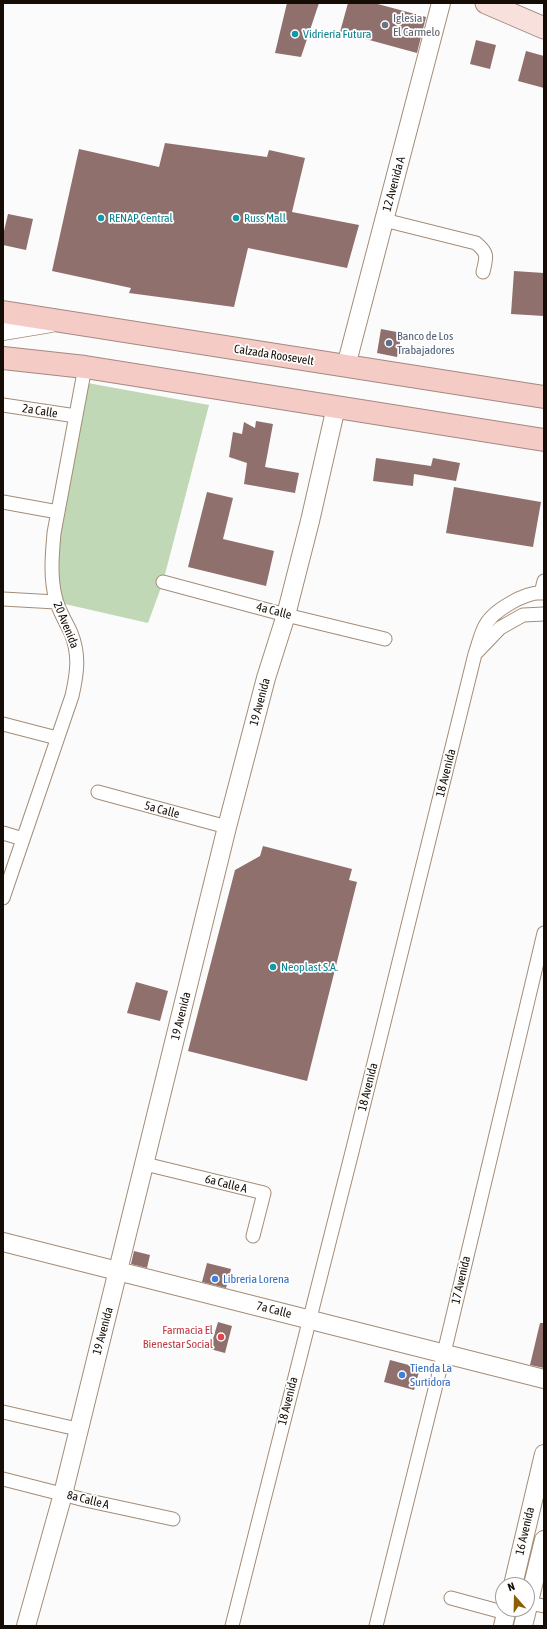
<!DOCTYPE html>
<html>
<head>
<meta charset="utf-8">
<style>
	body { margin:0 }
	#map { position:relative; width:547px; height:1629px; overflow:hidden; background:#fbfbfb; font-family:"Asap Condensed",sans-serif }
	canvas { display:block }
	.frame { position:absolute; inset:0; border:4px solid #150d05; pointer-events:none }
	.north { position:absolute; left:495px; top:1577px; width:40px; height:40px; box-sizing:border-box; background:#fff; border:1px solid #a19e9b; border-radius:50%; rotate:340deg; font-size:11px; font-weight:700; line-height:16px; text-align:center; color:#150d05 }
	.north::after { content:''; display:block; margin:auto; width:14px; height:18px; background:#8c5f03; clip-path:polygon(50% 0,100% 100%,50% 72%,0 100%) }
</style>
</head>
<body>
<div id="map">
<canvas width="547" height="1629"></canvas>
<div class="frame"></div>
<div class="north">N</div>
</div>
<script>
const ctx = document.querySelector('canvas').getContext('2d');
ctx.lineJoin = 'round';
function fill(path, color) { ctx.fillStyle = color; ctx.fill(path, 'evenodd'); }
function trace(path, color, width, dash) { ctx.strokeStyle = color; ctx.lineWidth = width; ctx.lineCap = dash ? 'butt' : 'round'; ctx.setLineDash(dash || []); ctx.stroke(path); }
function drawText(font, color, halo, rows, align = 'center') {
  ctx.font = font + ' "Asap Condensed",sans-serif'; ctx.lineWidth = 3.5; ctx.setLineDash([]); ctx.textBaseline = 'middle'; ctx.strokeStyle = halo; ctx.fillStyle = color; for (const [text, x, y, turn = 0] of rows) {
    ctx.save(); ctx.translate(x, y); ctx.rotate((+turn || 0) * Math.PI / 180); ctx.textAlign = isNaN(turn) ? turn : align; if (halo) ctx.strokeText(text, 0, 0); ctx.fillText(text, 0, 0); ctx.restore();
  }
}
fill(new Path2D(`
	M 82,382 L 209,405 L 163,582 L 148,623 L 56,602 L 52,578 Z`), '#c1d8b6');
fill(new Path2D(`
	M 287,3 L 319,3 L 301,57 L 275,53 Z
	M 348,3 L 374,3 L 426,17 L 417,53 L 340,32 Z
	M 476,40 L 496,45 L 490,69 L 470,64 Z
	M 526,51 L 544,56 L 544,88 L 518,81 Z
	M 165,143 L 267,157 L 269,150 L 305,158 L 292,212 L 359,225 L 347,268 L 248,248 L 234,307 L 129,293 L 131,288 L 52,271 L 79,149 L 159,167 Z
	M 8,214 L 33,219 L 26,250 L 3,245 L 3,235 Z
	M 514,271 L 544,273 L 544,316 L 511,314 Z
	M 381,329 L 402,333 L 397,357 L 377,353 Z
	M 256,421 L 273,424 L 265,467 L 299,473 L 295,493 L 244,484 L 247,463 L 229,457 L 233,432 L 242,434 L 244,422 L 255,428 Z
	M 376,458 L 431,466 L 433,458 L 460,463 L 456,481 L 414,474 L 413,486 L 373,481 Z
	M 454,487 L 541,502 L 533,547 L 446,533 Z
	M 207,492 L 233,498 L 223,539 L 274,551 L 266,586 L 188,567 Z
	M 263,846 L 352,869 L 349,880 L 357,882 L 307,1081 L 188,1051 L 235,870 L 260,856 Z
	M 136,982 L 168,991 L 160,1021 L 127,1013 Z
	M 134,1251 L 150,1255 L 147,1268 L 131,1264 Z
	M 207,1263 L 231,1269 L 226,1288 L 202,1282 Z
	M 218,1322 L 232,1326 L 225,1353 L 210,1349 Z
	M 540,1323 L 544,1323 L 544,1368 L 530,1365 Z
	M 390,1360 L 420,1368 L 414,1390 L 384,1382 Z`), '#90706d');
const street = new Path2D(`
	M 384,220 L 476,243 C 488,253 487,256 483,272
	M 3,405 L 76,416
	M 3,502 L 58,512
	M 163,582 L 286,615 L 385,639
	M 541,593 L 544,581
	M 3,599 L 56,602
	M 477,652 L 500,628 L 523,615 L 544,614
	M 3,724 L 57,738
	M 98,792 L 227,827
	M 3,833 L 23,839
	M 3,898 L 72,696 C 77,674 80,655 71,633 C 66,622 59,611 56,600 C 50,578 52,556 54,533 L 85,367
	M 145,1164 L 264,1193 L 253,1236
	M 3,1412 L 77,1429
	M 3,1479 L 85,1500 L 173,1519
	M 451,1598 L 506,1613
	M 529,1603 L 544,1606
	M 232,1626 L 353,1148 L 475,654 C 478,646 480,636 484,628 C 491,611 526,591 544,593
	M 376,1626 L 444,1353 L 544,933`);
const secondary = new Path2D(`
	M 3,331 L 51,323
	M 346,366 L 441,3
	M 3,1242 L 544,1379
	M 513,1585 L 544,1454
	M 26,1626 L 63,1494 L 227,827 L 266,678 L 286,615 L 310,521 L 336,407
	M 503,1626 L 507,1609
	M 523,1626 L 544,1540`);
const primary = new Path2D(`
	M 486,3 L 544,28`);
const highway = new Path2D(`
	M 3,312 L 544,397
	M 3,358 L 85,367 L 544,440`);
trace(street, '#a48d77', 15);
trace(secondary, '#a48d77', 20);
trace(primary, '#a68882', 23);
trace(highway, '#a68882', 24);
trace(street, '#fff', 13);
trace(secondary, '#fff', 18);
trace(primary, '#f8e0dc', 21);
trace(highway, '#f4cbc5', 22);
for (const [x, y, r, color] of [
	[385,25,4,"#6b7280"],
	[295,34,4,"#0f9aa8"],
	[101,218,4,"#0f9aa8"],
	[236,218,4,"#0f9aa8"],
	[389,343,4,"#5c6f8a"],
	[273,967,4,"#0f9aa8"],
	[215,1279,4,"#3f7fe0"],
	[221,1337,4,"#e0444e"],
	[402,1375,4,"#3f7fe0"]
]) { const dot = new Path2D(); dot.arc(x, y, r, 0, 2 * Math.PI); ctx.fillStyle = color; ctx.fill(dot); trace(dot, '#fff', 1.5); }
drawText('12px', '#5b616d', '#fff', [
	["Iglesia",393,18],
	["El Carmelo",393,32]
], 'left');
drawText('12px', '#0d838f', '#fff', [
	["Vidriería Futura",303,34],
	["RENAP Central",109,218],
	["Russ Mall",244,218],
	["Neoplast S.A.",281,967]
], 'left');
drawText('12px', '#150d05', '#fff', [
	["12 Avenida A",394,184,-75],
	["Calzada Roosevelt",274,355,9],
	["2a Calle",40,411,9],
	["4a Calle",274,611,14],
	["20 Avenida",66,625,68],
	["19 Avenida",260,702,-75],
	["18 Avenida",446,773,-76],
	["5a Calle",162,810,15],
	["19 Avenida",181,1016,-76],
	["18 Avenida",368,1087,-76],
	["6a Calle A",226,1184,14],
	["17 Avenida",461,1280,-77],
	["7a Calle",274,1310,14],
	["19 Avenida",103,1331,-75],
	["18 Avenida",288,1401,-76],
	["8a Calle A",88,1500,14],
	["16 Avenida",525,1531,-77]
]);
drawText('12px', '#4e5e75', '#fff', [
	["Banco de Los",397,336],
	["Trabajadores",397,350]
], 'left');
drawText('12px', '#366cbe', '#fff', [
	["Libreria Lorena",223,1279],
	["Tienda La",410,1368],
	["Surtidora",410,1382]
], 'left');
drawText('12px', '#be3a42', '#fff', [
	["Farmacia El",213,1330],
	["Bienestar Social",213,1344]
], 'right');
</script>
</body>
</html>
